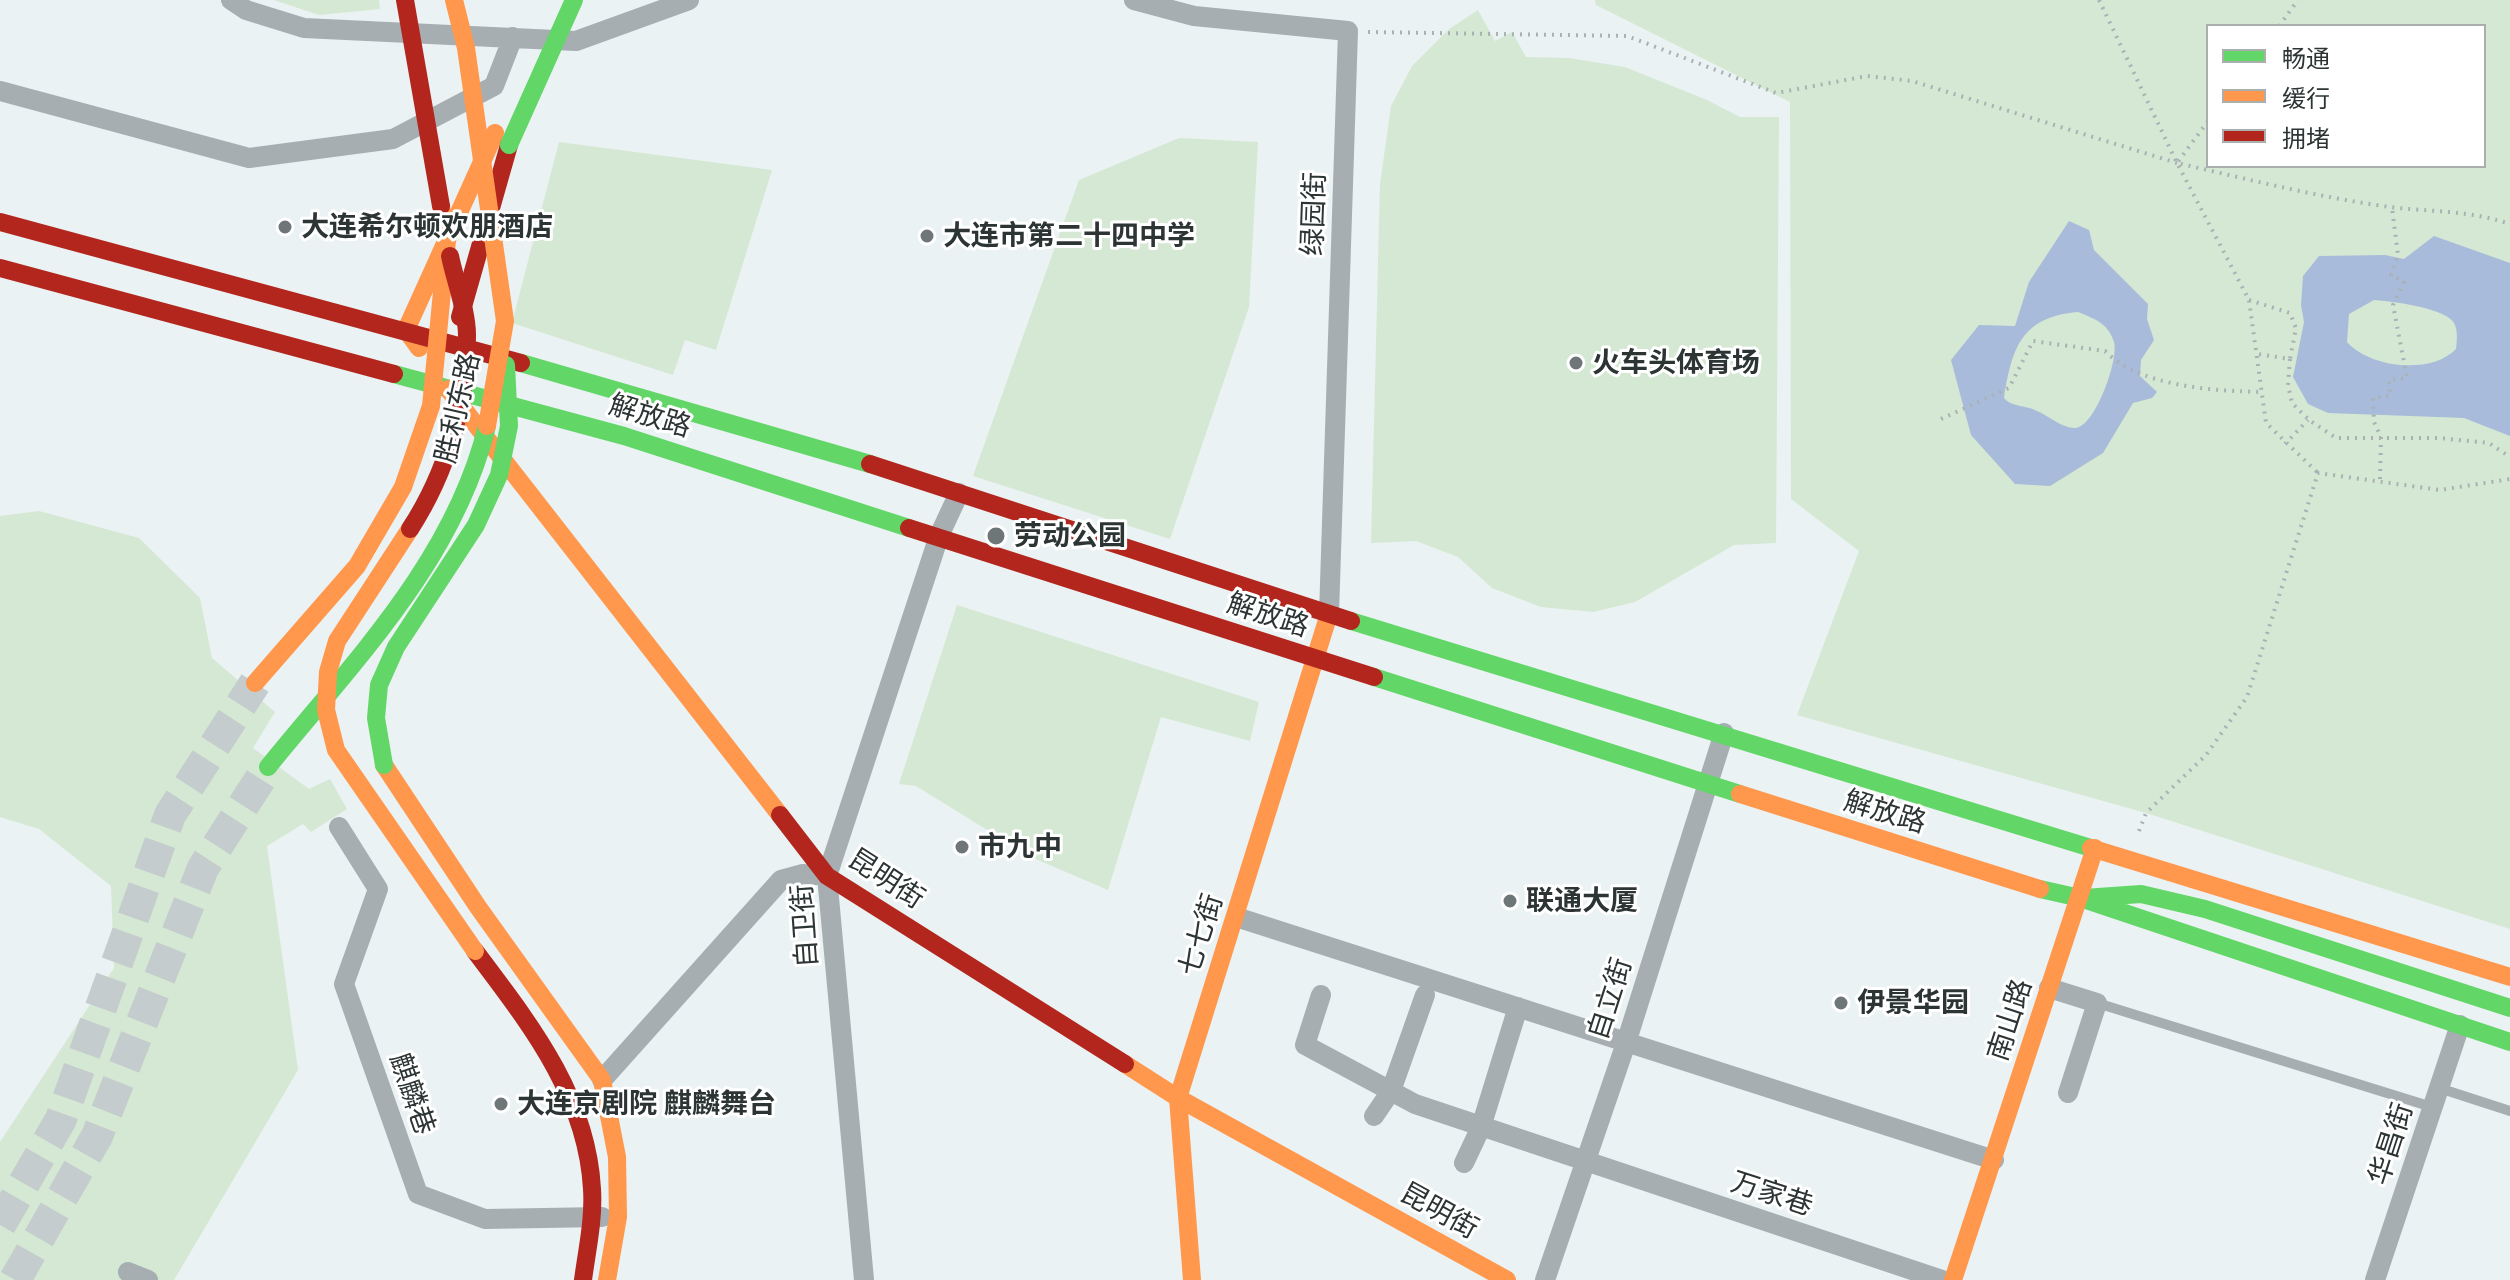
<!DOCTYPE html>
<html>
<head>
<meta charset="utf-8">
<style>
	body { margin:0 }
	#map { position:relative; width:2510px; height:1280px; overflow:hidden; background:#eaf2f3; font-family:"Golos Text","Noto Sans SC",sans-serif }
	canvas { display:block }
	.legend { position:absolute; left:2206px; top:24px; width:280px; height:144px; box-sizing:border-box; background:#fff; border:2px solid #abaeae; margin:0; padding:10px 14px; list-style:none; font-size:24px; color:#2d3434 }
	.legend li { display:flex; align-items:center; gap:16px; height:40px }
	.legend b { width:40px; border:2px solid #abaeae }
</style>
</head>
<body>
<div id="map">
<canvas width="2510" height="1280"></canvas>
<ul class="legend">
<li><b style="height:10px;background:#63d668"></b>畅通</li>
<li><b style="height:10px;background:#ff974d"></b>缓行</li>
<li><b style="height:10px;background:#b3261e"></b>拥堵</li>
</ul>
</div>
<script>
const ctx = document.querySelector('canvas').getContext('2d');
ctx.lineJoin = 'round';
function fill(path, color) { ctx.fillStyle = color; ctx.fill(path, 'evenodd'); }
function trace(path, color, width, dash) { ctx.strokeStyle = color; ctx.lineWidth = width; ctx.lineCap = dash ? 'butt' : 'round'; ctx.setLineDash(dash || []); ctx.stroke(path); }
function drawText(font, color, halo, rows, align = 'center') {
  ctx.font = font + ' "Golos Text","Noto Sans SC",sans-serif'; ctx.lineWidth = 6; ctx.setLineDash([]); ctx.textBaseline = 'middle'; ctx.strokeStyle = halo; ctx.fillStyle = color; for (const [text, x, y, turn = 0] of rows) {
    ctx.save(); ctx.translate(x, y); ctx.rotate((+turn || 0) * Math.PI / 180); ctx.textAlign = isNaN(turn) ? turn : align; if (halo) ctx.strokeText(text, 0, 0); ctx.fillText(text, 0, 0); ctx.restore();
  }
}
fill(new Path2D(`
	M 274,0 L 379,0 L 380,9 L 319,15 Z
	M 1595,0 L 2510,0 L 2510,929 L 2146,813 L 1797,715 L 1859,551 L 1791,499 L 1790,102 L 1596,5 ZM 2208,26 L 2484,26 L 2484,166 L 2208,166 Z
	M 1478,10 L 1495,41 L 1512,32 L 1526,57 L 1569,58 L 1625,67 L 1707,100 L 1740,117 L 1779,117 L 1776,543 L 1734,545 L 1635,602 L 1593,612 L 1541,607 L 1492,588 L 1458,557 L 1416,541 L 1371,543 L 1380,184 L 1391,106 L 1412,66 L 1449,29 Z
	M 1179,138 L 1258,142 L 1249,307 L 1170,539 L 973,476 L 1079,180 Z
	M 559,142 L 772,170 L 716,350 L 685,340 L 673,375 L 512,323 Z
	M 39,511 L 139,538 L 200,598 L 212,658 L 275,712 L 253,748 L 309,789 L 330,779 L 347,809 L 311,832 L 303,824 L 267,846 L 298,1070 L 174,1280 L 0,1280 L 0,1217 L 4,1211 L 0,1206 L 0,1142 L 114,968 L 111,886 L 39,829 L 0,817 L 0,516 Z
	M 957,605 L 1259,702 L 1250,741 L 1161,717 L 1108,890 L 1031,857 L 916,786 L 899,784 Z`), '#d5e8d3');
fill(new Path2D(`
	M 2069,221 L 2089,230 L 2094,250 L 2148,304 L 2147,319 L 2154,340 L 2141,360 L 2140,376 L 2157,392 L 2152,398 L 2133,403 L 2103,453 L 2050,486 L 2015,484 L 1971,435 L 1951,360 L 1979,325 L 2015,326 L 2029,282 ZM 2078,312 C 2095,319 2108,323 2114,342 C 2119,359 2096,425 2076,428 C 2063,429 2049,416 2037,411 C 2026,405 2011,407 2004,398 C 2012,348 2021,317 2078,312 Z
	M 2434,236 L 2510,263 L 2510,436 L 2464,418 L 2328,413 L 2308,404 L 2293,377 L 2304,322 L 2301,305 L 2303,276 L 2319,256 L 2385,255 L 2404,259 ZM 2374,300 C 2391,301 2446,308 2454,323 C 2458,330 2457,340 2456,349 C 2431,375 2370,368 2347,342 L 2349,314 Z`), '#a9bbda');
trace(new Path2D(`
	M 0,1225 L 61,1119 L 170,815 L 255,683
	M 15,1280 L 97,1136 L 203,868 L 268,767`), '#c4cccd', 32, [32, 16]);
trace(new Path2D(`
	M 2099,0 L 2177,163 L 2249,300 L 2266,423 L 2318,473
	M 2279,26 L 2298,0
	M 1368,32 L 1627,36 L 1776,93 L 1867,76 L 1912,81 L 2177,163
	M 2208,121 L 2177,163 C 2243,178 2309,195 2376,205 C 2425,213 2461,208 2510,224
	M 2249,300 L 2290,313 L 2296,328 L 2290,359 L 2257,354
	M 2290,359 L 2288,385 L 2292,403 L 2309,420 L 2336,438 L 2439,438 L 2489,443 L 2510,457
	M 1941,419 L 2009,388 L 2033,341 L 2105,351 C 2140,387 2215,391 2263,392
	M 2285,444 L 2308,420
	M 2380,479 L 2381,437 L 2374,422 L 2373,398 L 2390,396 L 2389,380 L 2407,378 L 2393,305 L 2404,282 L 2391,275 L 2398,255 L 2392,208
	M 2139,831 L 2146,813 L 2206,755 L 2247,697 L 2318,473 L 2440,490 L 2510,479`), '#aab1b4', 4, [2, 6]);
trace(new Path2D(`
	M 2097,1003 L 2432,1107
	M 2439,1088 L 2510,1111`), '#a6aeb2', 10);
trace(new Path2D(`
	M 231,0 L 246,10 L 304,28 L 576,41 L 689,0
	M 1134,0 L 1194,16 L 1348,31 L 1329,614
	M 0,91 L 249,158 L 393,139 L 494,86 L 513,37
	M 339,827 L 378,889 L 344,984 L 418,1194 L 485,1219 L 602,1217
	M 1236,917 L 1994,1160
	M 2049,988 L 2097,1003 L 2068,1093
	M 1321,995 L 1305,1045 L 1415,1104 L 1942,1280
	M 602,1080 L 781,880 L 803,874 L 827,876
	M 1374,1116 L 1391,1091 L 1425,995
	M 1464,1163 L 1481,1127 L 1518,1007
	M 128,1272 L 148,1280
	M 864,1280 L 827,876 L 939,536 L 959,493
	M 1545,1280 L 1626,1043 L 1724,733
	M 2375,1280 L 2460,1025`), '#a6aeb2', 20);
trace(new Path2D(`
	M 521,363 L 870,464
	M 394,374 L 624,436 L 909,528
	M 1351,621 L 2091,848
	M 1374,677 L 1740,794
	M 2040,889 L 2080,898 L 2510,1042
	M 2084,898 L 2141,894 L 2205,909 L 2510,1008`), '#63d668', 18);
trace(new Path2D(`
	M 419,348 L 406,330 L 495,133
	M 448,389 L 780,815
	M 384,765 L 478,907 L 602,1080 L 617,1157 L 618,1217 L 607,1280
	M 1740,794 L 2040,889
	M 2091,848 L 2510,977
	M 1125,1064 L 1178,1098 L 1507,1280
	M 1192,1280 L 1178,1098 L 1329,614
	M 1953,1280 L 2095,848`), '#ff974d', 18);
trace(new Path2D(`
	M 0,222 L 521,363
	M 0,268 L 394,374
	M 460,317 L 509,145
	M 870,464 L 1351,621
	M 909,528 L 1374,677
	M 780,815 L 827,876 L 1125,1064
	M 475,951 C 529,1023 587,1095 592,1189 C 594,1219 587,1250 583,1280`), '#b3261e', 18);
trace(new Path2D(`
	M 509,145 L 574,0
	M 384,765 L 376,718 L 379,685 L 396,647 L 476,525 L 499,475 L 509,426 L 506,365
	M 268,767 C 353,662 454,561 487,426`), '#63d668', 18);
trace(new Path2D(`
	M 454,0 L 466,48 L 505,321 L 487,426
	M 410,529 L 337,641 L 328,672 L 326,710 L 336,750 L 475,951
	M 255,683 L 357,566 L 403,487 L 431,406 L 447,240 L 441,206`), '#ff974d', 18);
trace(new Path2D(`
	M 405,0 L 441,206
	M 410,529 C 447,472 467,404 467,335 C 467,310 455,281 450,256`), '#b3261e', 18);
for (const [x, y, r, color] of [
	[285,227,8,"#6f7677"],
	[927,236,8,"#6f7677"],
	[1576,363,8,"#6f7677"],
	[996,536,10,"#6f7677"],
	[962,847,8,"#6f7677"],
	[1510,901,8,"#6f7677"],
	[1841,1003,8,"#6f7677"],
	[501,1104,8,"#6f7677"]
]) { const dot = new Path2D(); dot.arc(x, y, r, 0, 2 * Math.PI); ctx.fillStyle = color; ctx.fill(dot); trace(dot, '#fff', 3); }
drawText('28px', '#2d3434', '#fff', [
	["绿园街",1314,214,-88],
	["胜利东路",458,408,-77],
	["解放路",650,416,17],
	["解放路",1268,615,18],
	["解放路",1885,812,17],
	["昆明街",886,879,33],
	["自卫街",805,926,-94],
	["七七街",1201,935,-72],
	["自立街",1610,999,-72],
	["南山路",2010,1020,-72],
	["麒麟巷",412,1094,71],
	["华昌街",2391,1144,-72],
	["万家巷",1772,1194,18],
	["昆明街",1439,1211,29]
]);
drawText('bold 28px', '#2d3434', '#fff', [
	["大连希尔顿欢朋酒店",301,227],
	["大连市第二十四中学",943,236],
	["火车头体育场",1592,363],
	["劳动公园",1014,536],
	["市九中",978,847],
	["联通大厦",1526,901],
	["伊景华园",1857,1003],
	["大连京剧院 麒麟舞台",517,1104]
], 'left');
</script>
</body>
</html>
